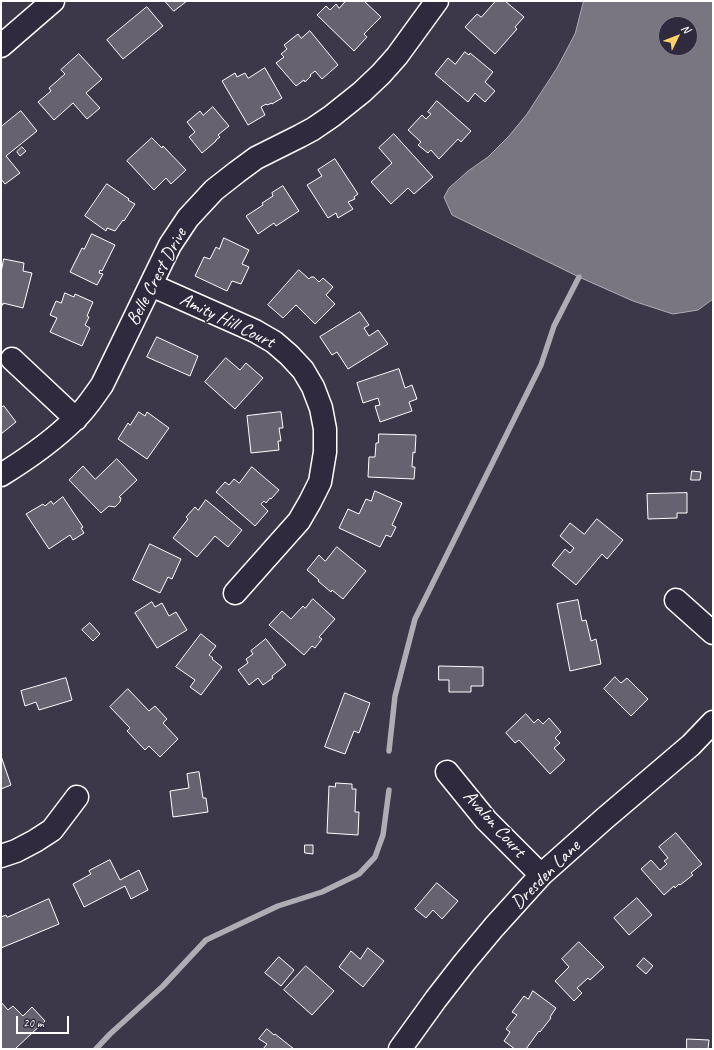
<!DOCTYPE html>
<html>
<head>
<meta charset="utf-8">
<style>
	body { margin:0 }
	#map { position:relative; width:714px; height:1050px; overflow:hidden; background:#3c3749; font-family:Caveat,sans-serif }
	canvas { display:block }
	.frame { position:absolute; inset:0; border:2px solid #fff; pointer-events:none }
	.north { position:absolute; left:658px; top:16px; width:40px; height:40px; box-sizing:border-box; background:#2f2a3d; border:1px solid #827f8b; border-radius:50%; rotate:47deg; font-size:11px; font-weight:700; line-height:16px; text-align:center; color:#fff }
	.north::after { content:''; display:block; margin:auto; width:14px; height:18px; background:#ffd166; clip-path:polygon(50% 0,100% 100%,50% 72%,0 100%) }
	.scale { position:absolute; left:16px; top:1016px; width:53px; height:18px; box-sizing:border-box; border:2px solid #fff; border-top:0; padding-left:5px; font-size:12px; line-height:14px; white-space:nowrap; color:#fff; -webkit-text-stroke:3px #2f2a3d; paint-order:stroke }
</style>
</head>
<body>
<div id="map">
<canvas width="714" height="1050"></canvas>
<div class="frame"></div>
<div class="north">N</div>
<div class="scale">20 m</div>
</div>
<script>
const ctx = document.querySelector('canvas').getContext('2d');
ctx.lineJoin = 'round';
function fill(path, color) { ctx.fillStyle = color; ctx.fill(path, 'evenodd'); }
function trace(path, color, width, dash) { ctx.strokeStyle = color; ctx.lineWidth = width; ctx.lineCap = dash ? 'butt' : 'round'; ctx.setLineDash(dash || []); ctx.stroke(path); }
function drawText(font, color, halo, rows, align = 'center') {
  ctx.font = font + ' Caveat,sans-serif'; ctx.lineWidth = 3.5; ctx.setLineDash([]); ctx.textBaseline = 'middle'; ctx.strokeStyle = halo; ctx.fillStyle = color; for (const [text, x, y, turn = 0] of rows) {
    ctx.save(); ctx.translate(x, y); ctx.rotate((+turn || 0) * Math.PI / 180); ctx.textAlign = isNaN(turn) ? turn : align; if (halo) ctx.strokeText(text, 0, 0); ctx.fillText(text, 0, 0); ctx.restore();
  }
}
const water = new Path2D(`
	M 584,1 L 713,1 L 713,299 L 698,310 L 673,314 L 633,301 L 579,277 L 452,215 L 444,197 L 449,188 L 468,171 L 488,157 L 509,136 L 527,114 L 557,68 L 575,34 ZM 666,24 L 690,24 L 690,48 L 666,48 Z`);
fill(water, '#797682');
trace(water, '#afadb4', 1);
trace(new Path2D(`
	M 389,751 L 395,696 L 415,619 L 541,365 L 554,326 L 579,277
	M 96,1049 L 110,1034 L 163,986 L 206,940 L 278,906 L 322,892 L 359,874 L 375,857 L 383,835 L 389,790`), '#afadb4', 5.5);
const building = new Path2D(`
	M 165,1 L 187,1 L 174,11 Z
	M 346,1 L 364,1 L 381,17 L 364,34 L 367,37 L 354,51 L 317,15 L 326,6 L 330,10 L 336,4 L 339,8 Z
	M 496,1 L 505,1 L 524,17 L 515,27 L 517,29 L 495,54 L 465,27 L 477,14 L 481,17 Z
	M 147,7 L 163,26 L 123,59 L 107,40 Z
	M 310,31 L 338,65 L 322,79 L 315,71 L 310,75 L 311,76 L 305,82 L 304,80 L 296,86 L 276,63 L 284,57 L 281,54 L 287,49 L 284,45 L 298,34 L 301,38 Z
	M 465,52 L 469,55 L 470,53 L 493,72 L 485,82 L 495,91 L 485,102 L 475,93 L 468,102 L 435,74 L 448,58 L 455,64 Z
	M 79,54 L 102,79 L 86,93 L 100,108 L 87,119 L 73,103 L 54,120 L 38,102 L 51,91 L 49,88 L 65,74 L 61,70 Z
	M 265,68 L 282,98 L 272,104 L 272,103 L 267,105 L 266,104 L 261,107 L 265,115 L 248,125 L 222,81 L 235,73 L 237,77 L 245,73 L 248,78 Z
	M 437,101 L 471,131 L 461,142 L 458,139 L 439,159 L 431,150 L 428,153 L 418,145 L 421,142 L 408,130 L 422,115 L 426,119 L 431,114 L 428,112 Z
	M 213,107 L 229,126 L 218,135 L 220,137 L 216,140 L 216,141 L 202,153 L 189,137 L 195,132 L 187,122 L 200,111 L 203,115 Z
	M 21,111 L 37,131 L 6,156 L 20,173 L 5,184 L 1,179 L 1,127 Z
	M 394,134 L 433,177 L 414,194 L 408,188 L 391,204 L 371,182 L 392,163 L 379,148 Z
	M 152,138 L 162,148 L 163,146 L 186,170 L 171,184 L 166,178 L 154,190 L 127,161 Z
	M 22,147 L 26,151 L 20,156 L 17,152 Z
	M 335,159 L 358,194 L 354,197 L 355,199 L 348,202 L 353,209 L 338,218 L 336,213 L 328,218 L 307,185 L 322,176 L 318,170 Z
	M 107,184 L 129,199 L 128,200 L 135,204 L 124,221 L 123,220 L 115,231 L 107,228 L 106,231 L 85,216 Z
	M 283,186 L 299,211 L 276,226 L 274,223 L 258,234 L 246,216 L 263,205 L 262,203 L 273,196 L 272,193 Z
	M 92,234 L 115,245 L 102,271 L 100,270 L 99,273 L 103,274 L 97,285 L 70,272 L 82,248 L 84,249 Z
	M 224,238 L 249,250 L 242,264 L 249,267 L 241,284 L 232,281 L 227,291 L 195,276 L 204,257 L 210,259 L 216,247 L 219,249 Z
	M 4,259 L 24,263 L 23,271 L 32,273 L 23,308 L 3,303 L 3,305 L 1,305 L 1,273 Z
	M 299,270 L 309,279 L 311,277 L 314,277 L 319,282 L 323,278 L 333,287 L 326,295 L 335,304 L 315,324 L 296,305 L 283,318 L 268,305 Z
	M 65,293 L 74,297 L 75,294 L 93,302 L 87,316 L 89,317 L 85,325 L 90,328 L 82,346 L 50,332 L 57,318 L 50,315 L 56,301 L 61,303 Z
	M 360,312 L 369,325 L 364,328 L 369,336 L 378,330 L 388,344 L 348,369 L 337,352 L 332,355 L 320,337 Z
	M 157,337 L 198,356 L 190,376 L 147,357 Z
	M 226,358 L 240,370 L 246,363 L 263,378 L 235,409 L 205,382 Z
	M 399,369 L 405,388 L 412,385 L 417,399 L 409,402 L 412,411 L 380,422 L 375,406 L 380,405 L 378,398 L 363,403 L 357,383 Z
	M 4,406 L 16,422 L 1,434 L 1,408 Z
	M 139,412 L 145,416 L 147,412 L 169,428 L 147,459 L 118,439 L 128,423 L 130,425 Z
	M 281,412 L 283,428 L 279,428 L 281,441 L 278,441 L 279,450 L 251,453 L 247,416 Z
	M 379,434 L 416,435 L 415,453 L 413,452 L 412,467 L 415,467 L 414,479 L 368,477 L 369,457 L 375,457 L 376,443 L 378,443 Z
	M 117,459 L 137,480 L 119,497 L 121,498 L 120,502 L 115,507 L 109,506 L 101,513 L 69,480 L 83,466 L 95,479 Z
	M 252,467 L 279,490 L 271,499 L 270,498 L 266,503 L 264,501 L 261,504 L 268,511 L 255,526 L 216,492 L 225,482 L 229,485 L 234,479 L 239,483 Z
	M 692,471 L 701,472 L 700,480 L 691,480 Z
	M 375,491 L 402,503 L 392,525 L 396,527 L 391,537 L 386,535 L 380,547 L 339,528 L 348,509 L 359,514 L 366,499 L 371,501 Z
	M 687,493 L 687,513 L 677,513 L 677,518 L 648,519 L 647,494 Z
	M 63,497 L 83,527 L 81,528 L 84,533 L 73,540 L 70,535 L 49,549 L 26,514 L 43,504 L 45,506 L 51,501 L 53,504 Z
	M 206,500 L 242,530 L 228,547 L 215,536 L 197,557 L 173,538 L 188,519 L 186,517 L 195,507 L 198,510 Z
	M 597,519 L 623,540 L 607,559 L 602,554 L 576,585 L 552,565 L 565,549 L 570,553 L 574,548 L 560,536 L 570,523 L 584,534 Z
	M 150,544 L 181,559 L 172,579 L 168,577 L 160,593 L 133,580 Z
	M 337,547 L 366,571 L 343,599 L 332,590 L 331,592 L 318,581 L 319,580 L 307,570 L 319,555 L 325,561 Z
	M 313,599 L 335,619 L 319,637 L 322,639 L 315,648 L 312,646 L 304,655 L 269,625 L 282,611 L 291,619 L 303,606 L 305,608 Z
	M 578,600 L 582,621 L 586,620 L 591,641 L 596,639 L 601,664 L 570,671 L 557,604 Z
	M 152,602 L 155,607 L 162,603 L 169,616 L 176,612 L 187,630 L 157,648 L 135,613 Z
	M 90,623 L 100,634 L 93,641 L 82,630 Z
	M 201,634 L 216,646 L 209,655 L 213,658 L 212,659 L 222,667 L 201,695 L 190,687 L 195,680 L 176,667 Z
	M 266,639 L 286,665 L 272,676 L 273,678 L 263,685 L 258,678 L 249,685 L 238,670 L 248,663 L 246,659 L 253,654 L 251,651 Z
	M 439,666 L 483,667 L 483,686 L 471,686 L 471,692 L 449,692 L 449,680 L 439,680 Z
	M 615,677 L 621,683 L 627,678 L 648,699 L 631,716 L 604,689 Z
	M 66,678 L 72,700 L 39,710 L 36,702 L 25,706 L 21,691 Z
	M 128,689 L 149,711 L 155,706 L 167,719 L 163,723 L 178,739 L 160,757 L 149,746 L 145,750 L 127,731 L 130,728 L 110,707 Z
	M 345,693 L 370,703 L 359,733 L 354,731 L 345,754 L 325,747 Z
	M 526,714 L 534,723 L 538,719 L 543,724 L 549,718 L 561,732 L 555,738 L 560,743 L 554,748 L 565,760 L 550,774 L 519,740 L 515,743 L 506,733 Z
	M 1,756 L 11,785 L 1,789 Z
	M 199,772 L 203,798 L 206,798 L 208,812 L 173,817 L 170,791 L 189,788 L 187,774 Z
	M 336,783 L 352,784 L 352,789 L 356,789 L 355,812 L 359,812 L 358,835 L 327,833 L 329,786 L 335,787 Z
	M 676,833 L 702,864 L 691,873 L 693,875 L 680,885 L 679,884 L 675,888 L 674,886 L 664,895 L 641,869 L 651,860 L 660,870 L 667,864 L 664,861 L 668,858 L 659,847 Z
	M 305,845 L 313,845 L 313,854 L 305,853 Z
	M 110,860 L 120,880 L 139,870 L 148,890 L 131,899 L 125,886 L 84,907 L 73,884 L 91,874 L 89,871 Z
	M 437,883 L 458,901 L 442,919 L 433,910 L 426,918 L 415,909 Z
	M 637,898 L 652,915 L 629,935 L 614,918 Z
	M 49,899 L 59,924 L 1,948 L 1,917 L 6,915 L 7,917 Z
	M 579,942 L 604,967 L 590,980 L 588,978 L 577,988 L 582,993 L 574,1001 L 555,981 L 569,967 L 562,959 Z
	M 368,948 L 384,961 L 363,987 L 339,967 L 351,951 L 360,959 Z
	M 279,957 L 294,970 L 281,986 L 265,973 Z
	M 644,958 L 653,966 L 646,974 L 637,966 Z
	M 306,966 L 334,991 L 312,1015 L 284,990 Z
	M 533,991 L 556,1008 L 550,1017 L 551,1018 L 540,1032 L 539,1031 L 526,1049 L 515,1049 L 504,1041 L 510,1032 L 506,1029 L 517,1015 L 512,1012 L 524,996 L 528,999 Z
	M 1,1002 L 8,1010 L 13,1006 L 23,1016 L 32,1007 L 45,1021 L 15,1049 L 1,1049 Z
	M 267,1029 L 274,1035 L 275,1034 L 294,1049 L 263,1049 L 267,1044 L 259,1039 Z
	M 687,1039 L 709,1040 L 708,1049 L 687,1049 Z`);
fill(building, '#666270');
trace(building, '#fff', 1);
const street = new Path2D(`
	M 151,285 L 255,331 L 274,342 L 289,355 L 303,370 L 313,387 L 321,408 L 325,429 L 325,452 L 320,482 L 310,502 L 299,521 L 235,593
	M 12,359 L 76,419
	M 1,475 C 27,459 53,441 75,419 C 86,409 94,396 102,385 L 170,245 L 188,218 L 214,190 L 237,172 L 256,158 L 300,136 L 313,129 L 332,116 L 362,92 L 381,74 L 397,56 L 437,1
	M 676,600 L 713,633
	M 447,772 L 486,820 L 541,875
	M 1,856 L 16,851 L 35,841 L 52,830 L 77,797
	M 400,1049 L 436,999 L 464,963 L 494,927 L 541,875 L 604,819 L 691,745 L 713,722`);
const secondary = new Path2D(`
	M 1,46 L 53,1`);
trace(street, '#fff', 25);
trace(secondary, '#fff', 25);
trace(street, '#2f2a3d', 22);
trace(secondary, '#2f2a3d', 22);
drawText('19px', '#fff', '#2f2a3d', [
	["Belle Crest Drive",157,277,-62],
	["Amity Hill Court",227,321,26],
	["Avalon Court",494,824,48],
	["Dresden Lane",546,875,-45]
]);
</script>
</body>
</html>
